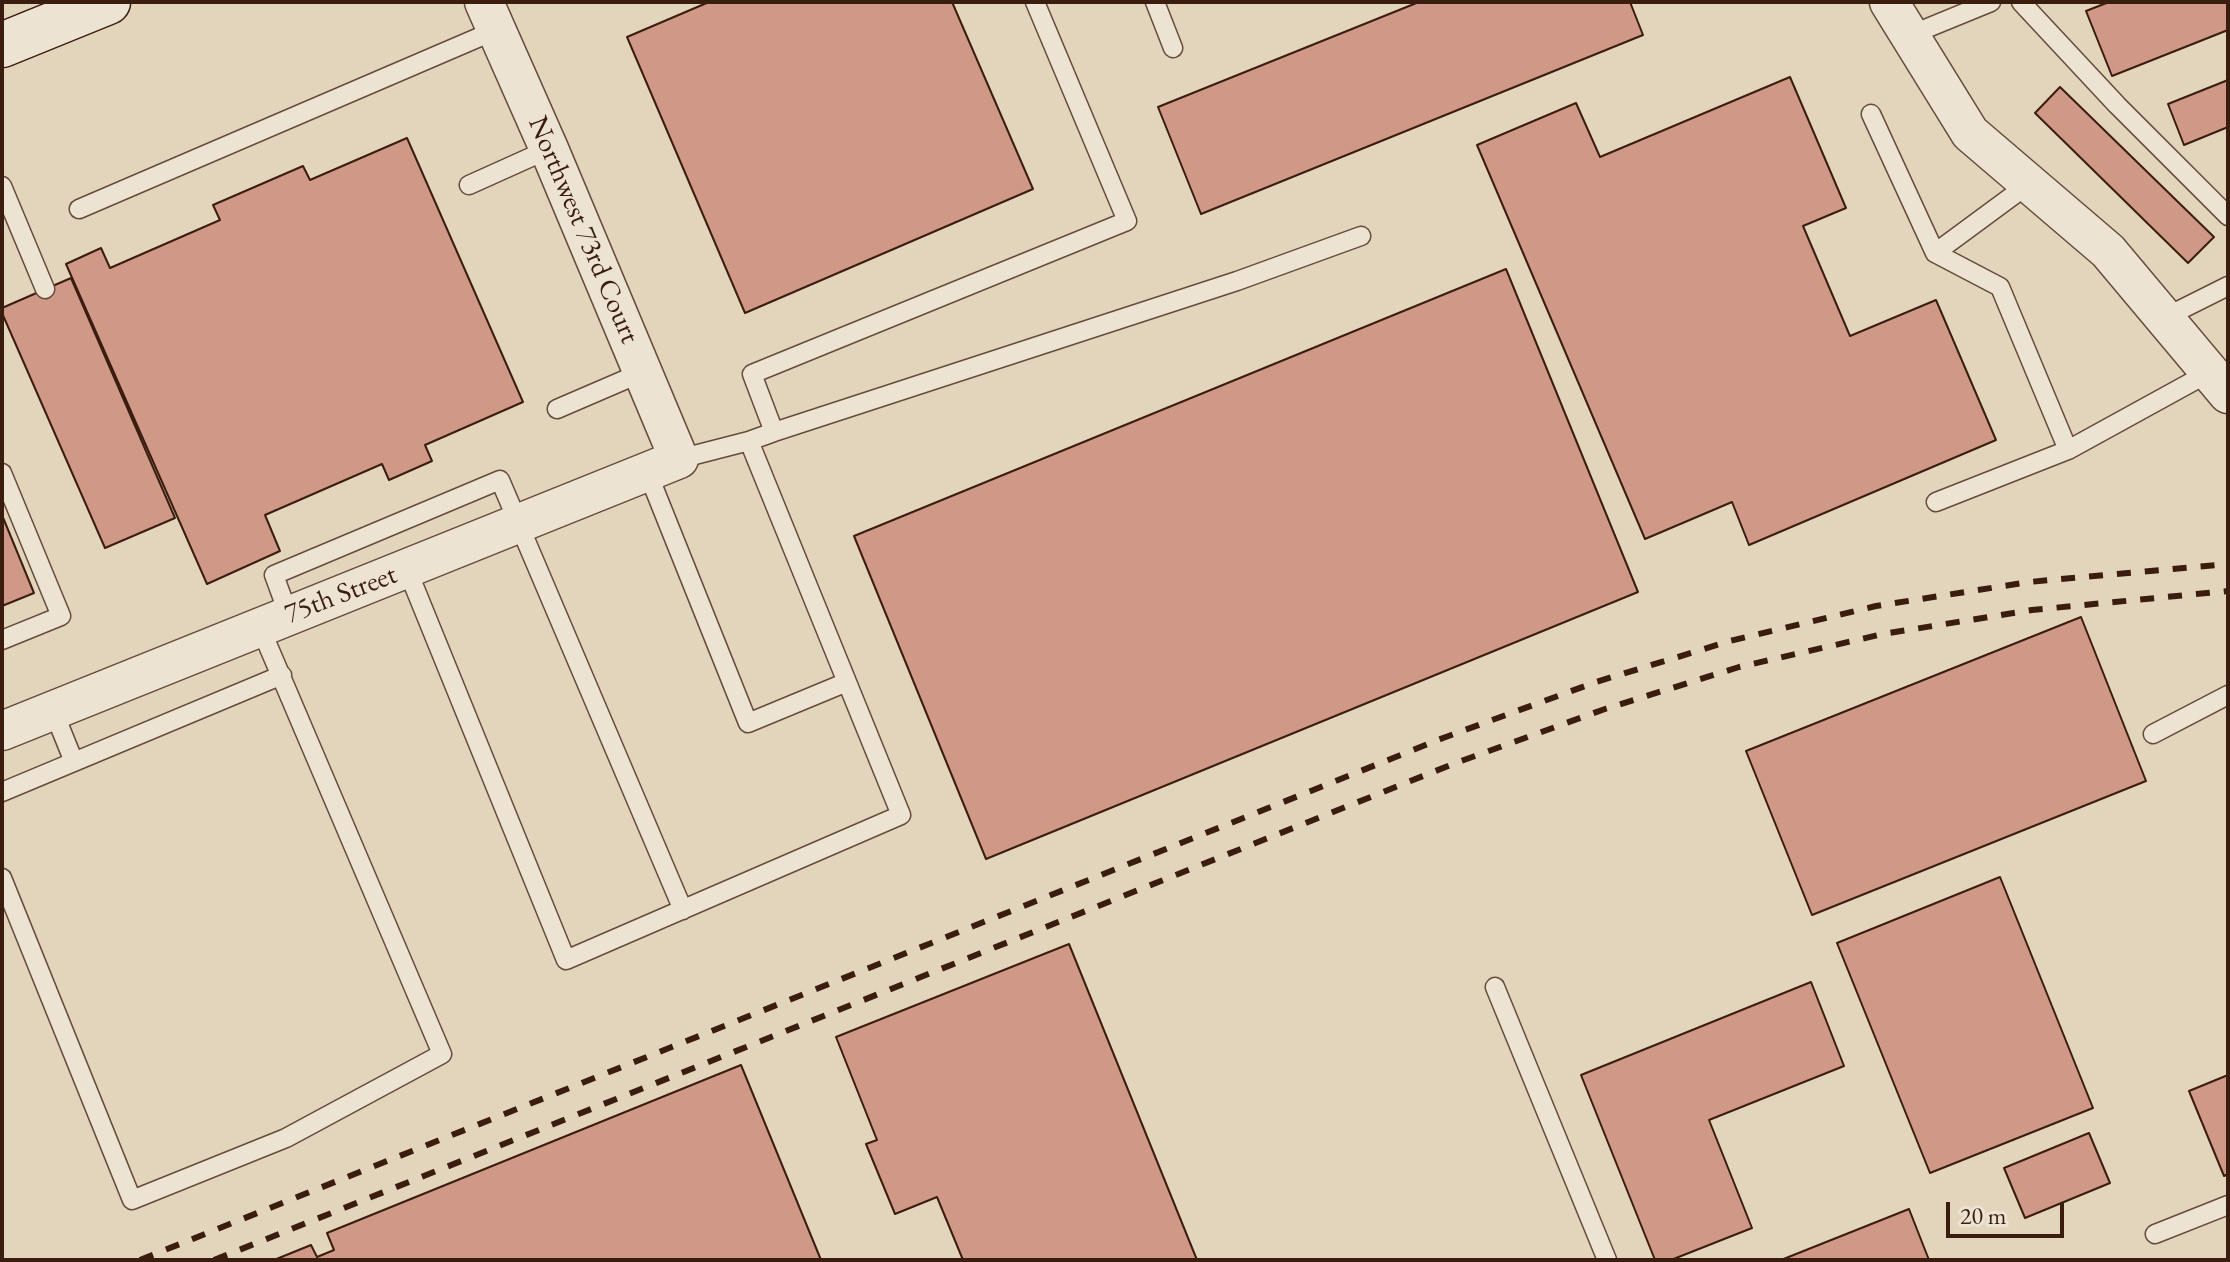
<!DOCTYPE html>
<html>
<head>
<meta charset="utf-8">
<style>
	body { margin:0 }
	#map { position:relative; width:2230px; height:1262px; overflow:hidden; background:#e3d4bc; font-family:"EB Garamond",serif }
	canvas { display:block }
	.frame { position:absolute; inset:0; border:4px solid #3b1d10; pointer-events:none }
	.scale { position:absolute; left:1946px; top:1202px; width:118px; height:36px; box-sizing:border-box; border:4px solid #3b1d10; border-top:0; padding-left:10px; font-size:24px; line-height:28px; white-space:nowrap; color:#3b1d10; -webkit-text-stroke:6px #ede3d3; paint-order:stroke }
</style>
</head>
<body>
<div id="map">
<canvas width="2230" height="1262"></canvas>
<div class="frame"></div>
<div class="scale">20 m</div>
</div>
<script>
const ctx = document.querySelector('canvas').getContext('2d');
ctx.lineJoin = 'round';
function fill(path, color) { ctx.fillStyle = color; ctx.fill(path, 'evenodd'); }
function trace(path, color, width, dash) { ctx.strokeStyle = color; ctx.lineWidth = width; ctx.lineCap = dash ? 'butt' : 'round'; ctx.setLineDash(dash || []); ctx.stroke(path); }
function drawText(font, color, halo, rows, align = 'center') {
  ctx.font = font + ' "EB Garamond",serif'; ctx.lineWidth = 6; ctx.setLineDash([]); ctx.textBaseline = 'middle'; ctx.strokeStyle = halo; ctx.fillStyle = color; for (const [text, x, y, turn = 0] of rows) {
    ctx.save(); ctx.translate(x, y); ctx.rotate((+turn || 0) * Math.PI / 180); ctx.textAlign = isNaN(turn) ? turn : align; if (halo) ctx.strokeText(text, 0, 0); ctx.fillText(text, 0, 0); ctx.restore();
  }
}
const building = new Path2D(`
	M 709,2 L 952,2 L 1033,189 L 745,313 L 627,37 Z
	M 1419,2 L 1630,2 L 1643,35 L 1201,214 L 1158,107 Z
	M 2109,2 L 2228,2 L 2228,30 L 2112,76 L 2086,11 Z
	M 1790,77 L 1846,208 L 1803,226 L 1850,336 L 1936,300 L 1996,440 L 1749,545 L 1732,502 L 1645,539 L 1477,145 L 1576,103 L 1600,157 Z
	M 2228,80 L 2228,127 L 2184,145 L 2168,104 Z
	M 2060,87 L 2214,237 L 2188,263 L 2035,113 Z
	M 407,138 L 523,402 L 425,445 L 432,461 L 389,480 L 382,464 L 265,515 L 280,551 L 207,584 L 66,264 L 101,248 L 110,268 L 220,220 L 213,205 L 303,166 L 310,180 Z
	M 1506,269 L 1638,592 L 986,859 L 854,536 Z
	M 71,278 L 175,518 L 105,548 L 2,313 L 2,308 Z
	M 2,515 L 34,593 L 2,606 Z
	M 2081,617 L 2146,781 L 1812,915 L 1746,751 Z
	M 2000,877 L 2093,1108 L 1930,1173 L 1837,943 Z
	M 1069,944 L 1197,1260 L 963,1260 L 937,1197 L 895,1214 L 866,1144 L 877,1140 L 836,1037 Z
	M 1811,982 L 1844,1066 L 1709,1120 L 1752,1228 L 1671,1260 L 1655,1260 L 1581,1075 Z
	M 741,1065 L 821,1260 L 274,1260 L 311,1245 L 317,1257 L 334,1250 L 327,1233 Z
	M 2228,1075 L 2228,1174 L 2224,1176 L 2189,1091 Z
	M 2089,1133 L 2110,1183 L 2025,1218 L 2004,1168 Z
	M 1909,1209 L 1929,1260 L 1781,1260 Z`);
fill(building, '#d09887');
trace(building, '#3b1d10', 2);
const lane = new Path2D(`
	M 1155,2 L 1173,48
	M 2021,2 L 2117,105 L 2228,216
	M 1908,36 L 1991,2
	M 1871,114 L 1935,253 L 2030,183
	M 469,185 L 549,149
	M 2,186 L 45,289
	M 79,209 L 496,30
	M 1935,253 L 2000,287 L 2068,450 L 2210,372
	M 2164,318 L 2228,286
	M 557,409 L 643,372
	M 774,432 L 1237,281 L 1361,236
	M 749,441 L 774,432 L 752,374 L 1127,221 L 1035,2
	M 647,471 L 748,723 L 847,682
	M 2,473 L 61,616 L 2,640
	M 1936,502 L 2068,450
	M 407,569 L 566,960 L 901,815 L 749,441 L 679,459
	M 289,616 L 274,575 L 500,480 L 683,910
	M 53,710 L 74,762
	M 2153,734 L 2228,695
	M 2,792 L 282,675
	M 2,878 L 132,1200 L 286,1138 L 442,1054 L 260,627
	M 1495,987 L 1607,1260
	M 2155,1234 L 2228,1205`);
const street = new Path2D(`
	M 1889,2 L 1970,133 L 2108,251 L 2228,394
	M 2,731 L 679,459 L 549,149 L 484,2`);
const secondary = new Path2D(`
	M 2,45 L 108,2`);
trace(lane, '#654b3b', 21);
trace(street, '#654b3b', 41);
trace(secondary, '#3b1d10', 47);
trace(lane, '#ede3d3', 18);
trace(street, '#ede3d3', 38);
trace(secondary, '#ede3d3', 44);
trace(new Path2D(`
	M 140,1260 L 1443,738 L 1596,682 L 1730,641 L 1876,606 L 2029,582 L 2228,564
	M 214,1260 L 1453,764 L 1605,709 L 1739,667 L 1883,634 L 2032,610 L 2228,591`), '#3b1d10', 6, [14, 14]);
drawText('28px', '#3b1d10', '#ede3d3', [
	["Northwest 73rd Court",583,230,67],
	["75th Street",341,595,-21]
]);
</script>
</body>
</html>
